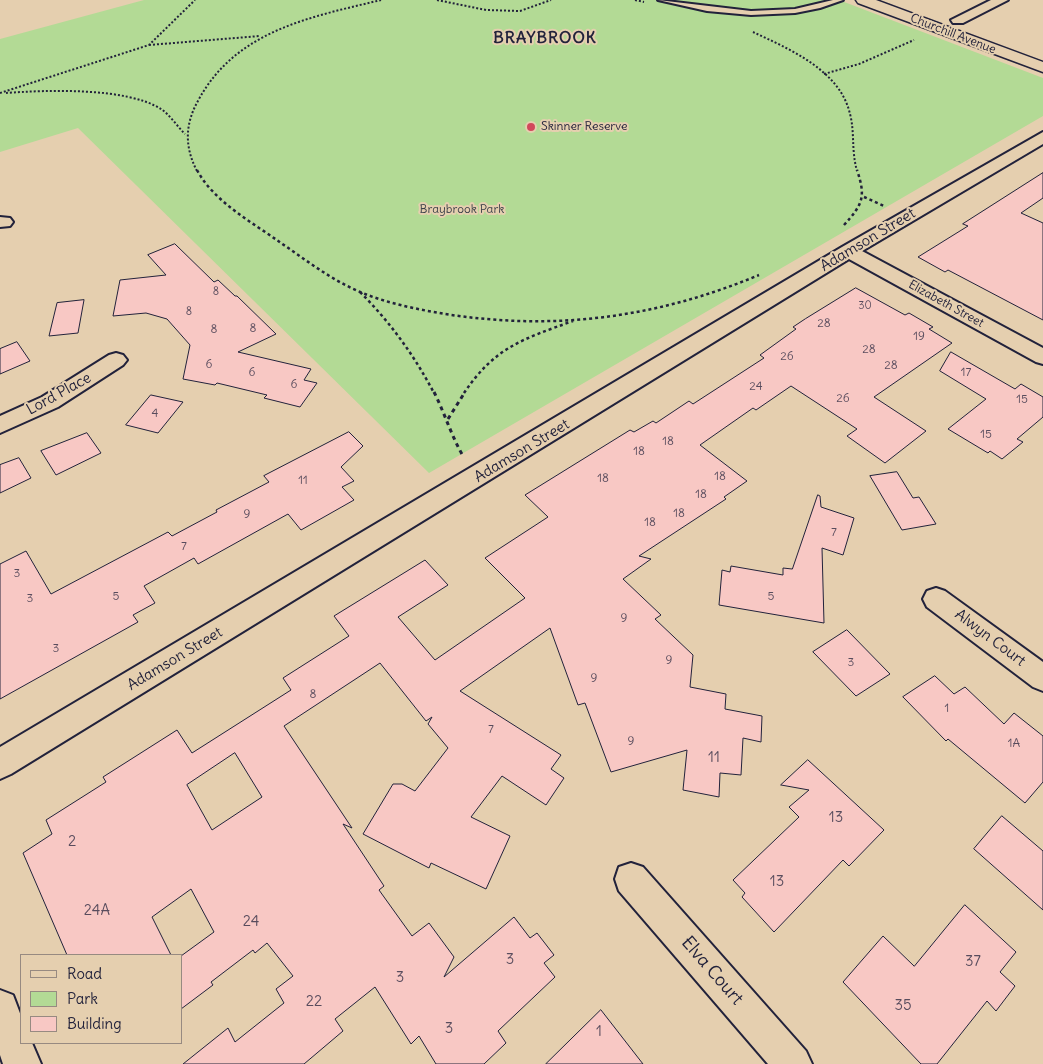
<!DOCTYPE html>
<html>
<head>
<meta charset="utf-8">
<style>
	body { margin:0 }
	#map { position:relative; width:1043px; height:1064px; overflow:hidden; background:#e5cfaf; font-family:Delius,sans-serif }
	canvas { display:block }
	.legend { position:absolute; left:20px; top:954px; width:162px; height:90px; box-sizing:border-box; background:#e5cfaf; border:1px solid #978a81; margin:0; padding:6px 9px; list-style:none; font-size:15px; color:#22223b }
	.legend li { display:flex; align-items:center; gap:10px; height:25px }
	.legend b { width:25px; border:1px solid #978a81 }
</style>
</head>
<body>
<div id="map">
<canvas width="1043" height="1064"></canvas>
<ul class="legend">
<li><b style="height:6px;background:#e5cfaf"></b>Road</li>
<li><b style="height:14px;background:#b3da95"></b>Park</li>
<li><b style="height:14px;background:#f8c8c4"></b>Building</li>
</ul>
</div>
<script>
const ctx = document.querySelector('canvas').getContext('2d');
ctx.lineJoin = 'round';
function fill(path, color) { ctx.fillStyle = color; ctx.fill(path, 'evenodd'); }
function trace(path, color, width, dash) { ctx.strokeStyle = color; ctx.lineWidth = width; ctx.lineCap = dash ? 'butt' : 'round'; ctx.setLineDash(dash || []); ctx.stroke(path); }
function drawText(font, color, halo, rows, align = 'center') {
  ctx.font = font + ' Delius,sans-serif'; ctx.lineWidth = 4; ctx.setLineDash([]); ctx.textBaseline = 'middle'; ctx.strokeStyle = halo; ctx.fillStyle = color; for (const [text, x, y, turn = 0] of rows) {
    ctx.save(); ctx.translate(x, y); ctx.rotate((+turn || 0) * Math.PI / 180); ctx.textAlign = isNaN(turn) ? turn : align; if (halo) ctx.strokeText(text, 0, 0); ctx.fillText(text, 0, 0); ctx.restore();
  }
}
fill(new Path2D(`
	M 144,0 L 839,0 L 1043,78 L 1043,116 L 429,473 L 78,128 L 0,152 L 0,39 Z`), '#b3da95');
const building = new Path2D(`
	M 1043,173 L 1043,198 L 1021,213 L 1043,223 L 1043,320 L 948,270 L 945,272 L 918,257 L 968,226 L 963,224 Z
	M 175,244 L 214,282 L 218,280 L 235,296 L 237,296 L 276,334 L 238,352 L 311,369 L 304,380 L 317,383 L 300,407 L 264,398 L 267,395 L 217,383 L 215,385 L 183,379 L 190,345 L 167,319 L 146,313 L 113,316 L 120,280 L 166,275 L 148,255 Z
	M 856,288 L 905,315 L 909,313 L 933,327 L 929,329 L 952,343 L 874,397 L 926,431 L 885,463 L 847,436 L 857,429 L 791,386 L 756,410 L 753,408 L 700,445 L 747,481 L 724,497 L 726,499 L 639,556 L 651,559 L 623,579 L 661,615 L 655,619 L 693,655 L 690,687 L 726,694 L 725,709 L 762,716 L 761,742 L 743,738 L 741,775 L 720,773 L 719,797 L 683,790 L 687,750 L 611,772 L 585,703 L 578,705 L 550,628 L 460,691 L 561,755 L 551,769 L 564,778 L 546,805 L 502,776 L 471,817 L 510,836 L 486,889 L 431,863 L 429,868 L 363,834 L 393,784 L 402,784 L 415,791 L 448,748 L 428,724 L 432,717 L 426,721 L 380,663 L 284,726 L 352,828 L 343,824 L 384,886 L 379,890 L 412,936 L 429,923 L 454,957 L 444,977 L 514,917 L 530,938 L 537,933 L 554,955 L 544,963 L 555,977 L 498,1031 L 506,1043 L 484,1064 L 436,1064 L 419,1036 L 411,1044 L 375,987 L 335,1019 L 343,1031 L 304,1064 L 183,1064 L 228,1028 L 235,1042 L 284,1003 L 276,989 L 293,976 L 267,943 L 255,953 L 253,950 L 211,982 L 213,985 L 181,1009 L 181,956 L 214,932 L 191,889 L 152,917 L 171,955 L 67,955 L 23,853 L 52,834 L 46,820 L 106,782 L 103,777 L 177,730 L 192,753 L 291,690 L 283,678 L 349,636 L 334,616 L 425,560 L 448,585 L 398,617 L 435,660 L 525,598 L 485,558 L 548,517 L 525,495 L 630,430 L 634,432 L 653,421 L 656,423 L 689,401 L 693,404 L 764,358 L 760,355 L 796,329 L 793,327 L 805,319 ZM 235,753 L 262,797 L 212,830 L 187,785 Z
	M 84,300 L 78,333 L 49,336 L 57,303 Z
	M 17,342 L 30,361 L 0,374 L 0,349 Z
	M 951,352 L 1015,389 L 1021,384 L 1043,397 L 1043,417 L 1017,439 L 1023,442 L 1002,459 L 990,451 L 988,453 L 948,429 L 986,399 L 940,371 Z
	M 151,395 L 183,402 L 158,433 L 126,425 Z
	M 349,432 L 363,446 L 341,467 L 354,481 L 342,487 L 354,500 L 301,530 L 288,514 L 198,564 L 194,558 L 144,586 L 155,603 L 133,615 L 138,622 L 0,699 L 0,564 L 26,551 L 51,594 L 168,532 L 172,536 L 217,512 L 216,510 L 269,482 L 264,476 Z
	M 87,433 L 101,453 L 56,475 L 41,451 Z
	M 19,458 L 31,478 L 0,493 L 0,465 Z
	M 897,472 L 913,498 L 919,497 L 936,524 L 902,530 L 870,476 Z
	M 818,495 L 820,496 L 821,507 L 854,518 L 843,555 L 822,548 L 824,623 L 719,605 L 722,570 L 730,572 L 731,566 L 783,575 L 783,568 L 792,569 Z
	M 847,630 L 890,674 L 856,696 L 813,652 Z
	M 935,676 L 954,694 L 965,687 L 1004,724 L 1014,713 L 1043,736 L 1043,782 L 1025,803 L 948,739 L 946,741 L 903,697 Z
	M 808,760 L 884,830 L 849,866 L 843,860 L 774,932 L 742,897 L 745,893 L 733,880 L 799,817 L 789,807 L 809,790 L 781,785 Z
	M 1002,816 L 1043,851 L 1043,910 L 974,849 Z
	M 965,905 L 1016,952 L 1000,972 L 1015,986 L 996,1011 L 987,1001 L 937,1064 L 921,1064 L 843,982 L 883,936 L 914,966 Z
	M 601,1010 L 643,1064 L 546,1064 Z`);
fill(building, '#f8c8c4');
trace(building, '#22223b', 1);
const service = new Path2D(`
	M 658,0 L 751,11 L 795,9 L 833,0 L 843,0 L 820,8 L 795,13 L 751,15 L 707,11 Z`);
const minor = new Path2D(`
	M 991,0 L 1008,0 L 963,23 L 953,23 L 951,20 Z
	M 1043,132 L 1043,144 L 862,251 L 1043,348 L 1043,364 L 1036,362 L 849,259 L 11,774 L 0,779 L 0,747 L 842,247 Z
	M 0,217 L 10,218 L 13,222 L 10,226 L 0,227 Z
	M 116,353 L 123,355 L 127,360 L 123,365 L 58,407 L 0,433 L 0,416 L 42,397 L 109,355 Z
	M 936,588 L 945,591 L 1043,662 L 1043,691 L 1033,687 L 927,607 L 923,599 L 927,591 Z
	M 631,863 L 643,867 L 806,1051 L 812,1064 L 768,1064 L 619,891 L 615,879 L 619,867 Z
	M 0,990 L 13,995 L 21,1016 L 21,1043 L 32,1043 L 41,1064 L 3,1064 L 0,1055 Z`);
const secondary = new Path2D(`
	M 856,0 L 876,0 L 1043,62 L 1043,72 L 858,3 Z`);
trace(service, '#22223b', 4);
trace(minor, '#22223b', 4);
trace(secondary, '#22223b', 3);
trace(new Path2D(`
	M 437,0 L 486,10 L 520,11 L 551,0
	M 635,0 L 644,2
	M 753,32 C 789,49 840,70 850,114 C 855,133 851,149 857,171
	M 149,45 L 260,36
	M 824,74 L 859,64 L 914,40
	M 0,93 L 149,45 L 195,0
	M 6,93 C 47,90 126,87 161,109 C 170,115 177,126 185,134
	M 197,171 C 184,146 185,123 199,99 C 237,30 311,17 381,0`), '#22223b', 2, [2, 2]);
trace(new Path2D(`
	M 197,170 C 214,202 252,222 281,243 C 306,260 330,279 358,291 C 385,303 416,309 445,314 C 555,331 656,318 759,275
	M 864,197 L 884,206
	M 844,225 C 863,204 866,197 857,170
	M 360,292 C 390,322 414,355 434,393
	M 464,393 C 495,347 523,339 573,321`), '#22223b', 2.5, [3, 3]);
trace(new Path2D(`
	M 434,392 C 445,414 451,435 463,456
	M 448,419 L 465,392`), '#22223b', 3, [4, 4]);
fill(service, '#e5cfaf');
fill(minor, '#e5cfaf');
fill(secondary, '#e5cfaf');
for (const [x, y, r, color] of [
	[531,127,5,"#d1495b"]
]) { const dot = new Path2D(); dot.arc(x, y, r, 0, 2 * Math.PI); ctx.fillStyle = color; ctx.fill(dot); trace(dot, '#e5cfaf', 2); }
drawText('11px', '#584c5d', null, [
	["8",216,292],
	["30",865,306],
	["8",189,312]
]);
drawText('12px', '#22223b', '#e5cfaf', [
	["Churchill Avenue",953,34,21],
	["Elizabeth Street",946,304,29]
]);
drawText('12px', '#22223b', '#e5cfaf', [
	["Skinner Reserve",541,127]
], 'left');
drawText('12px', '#383e48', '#e5cfaf', [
	["Braybrook Park",462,210]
]);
drawText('12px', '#584c5d', null, [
	["28",824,324],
	["8",253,329],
	["8",214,330],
	["19",919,337],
	["28",869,350],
	["26",787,357],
	["6",209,365],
	["28",891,366],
	["6",252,373],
	["17",966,373],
	["6",294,385],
	["24",756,387],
	["26",843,399],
	["15",1022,400],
	["4",155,414],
	["15",986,435],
	["18",668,442],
	["18",639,452],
	["18",720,477],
	["18",603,479],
	["11",303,481],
	["18",701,495],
	["18",679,514],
	["9",247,515],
	["18",650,523],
	["7",834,533],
	["7",184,547],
	["3",17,574],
	["5",116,597],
	["5",771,597],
	["3",30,599],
	["9",624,619],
	["3",56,649],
	["9",669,661],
	["3",851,663],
	["9",594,679],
	["8",313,695],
	["1",947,709],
	["7",491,730],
	["9",631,742],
	["1A",1014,744]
]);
drawText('15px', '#22223b', '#e5cfaf', [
	["Adamson Street",868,240,-31],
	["Lord Place",59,394,-29],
	["Adamson Street",522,451,-31],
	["Alwyn Court",990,638,37],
	["Adamson Street",175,659,-31]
]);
drawText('15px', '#584c5d', null, [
	["11",714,758],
	["13",836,818],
	["2",72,842],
	["13",777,882],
	["24A",97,911],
	["24",251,922],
	["3",510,960],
	["37",973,962],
	["3",400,978],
	["22",314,1002],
	["35",903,1006],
	["3",449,1029],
	["1",599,1032]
]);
ctx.letterSpacing = '1px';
drawText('bold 16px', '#22223b', '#e5cfaf', [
	["BRAYBROOK",545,38]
]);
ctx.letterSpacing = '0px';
drawText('18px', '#22223b', '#e5cfaf', [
	["Elva Court",712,971,49]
]);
</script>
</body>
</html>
